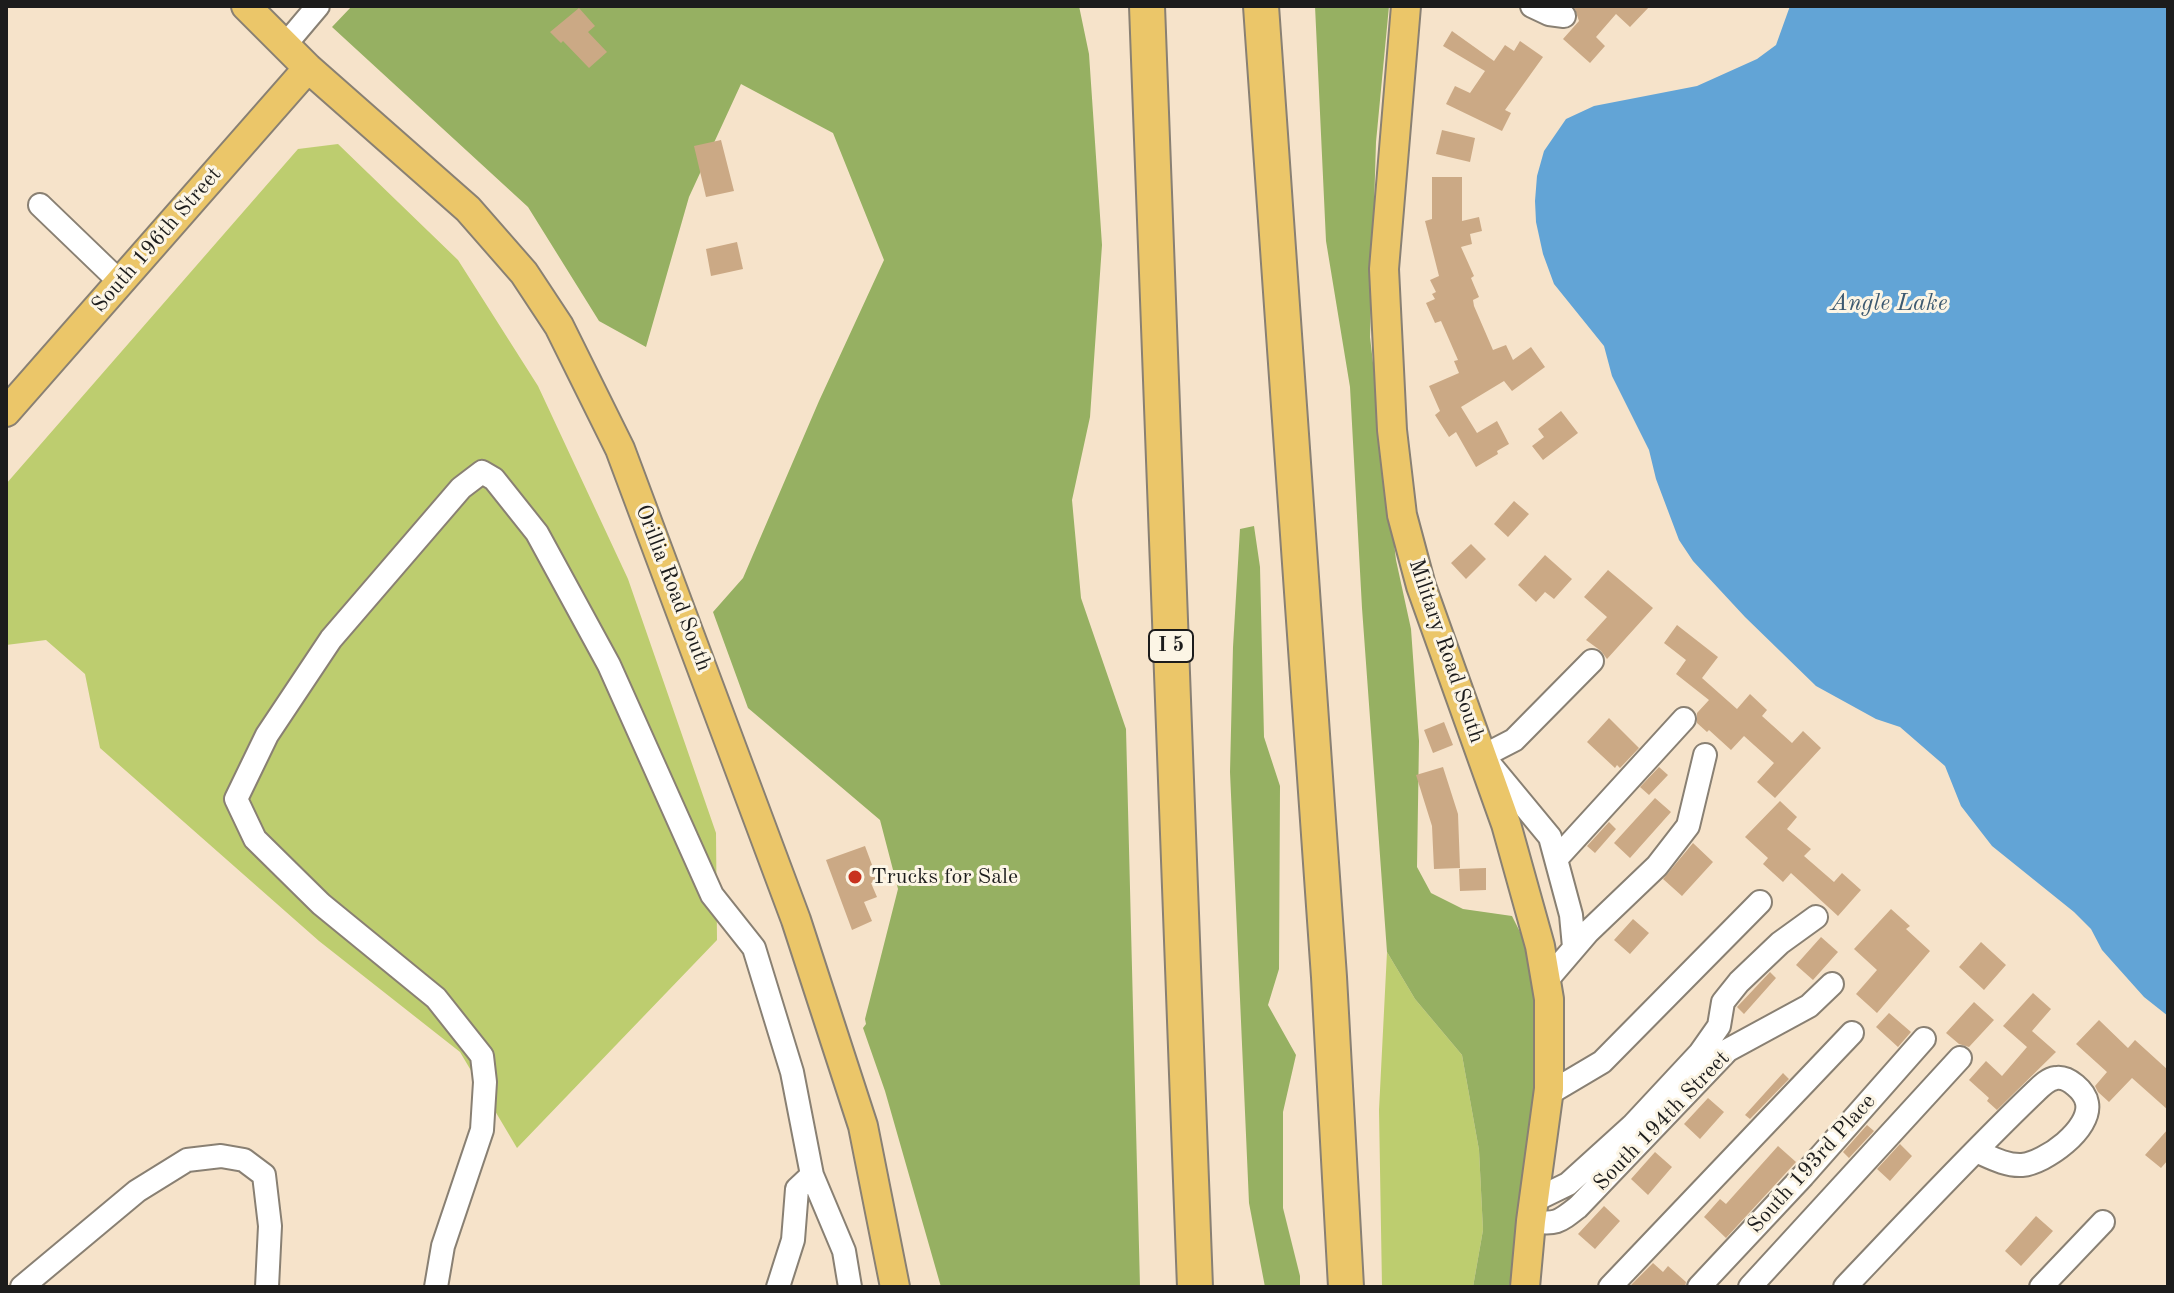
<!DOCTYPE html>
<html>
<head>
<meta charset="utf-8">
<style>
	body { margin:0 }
	#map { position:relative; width:2174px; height:1293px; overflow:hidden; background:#f6e3ca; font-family:"Old Standard TT",serif }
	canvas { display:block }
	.frame { position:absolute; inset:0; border:8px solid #1c1c1c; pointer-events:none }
</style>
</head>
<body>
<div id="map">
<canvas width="2174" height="1293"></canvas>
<div class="frame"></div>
</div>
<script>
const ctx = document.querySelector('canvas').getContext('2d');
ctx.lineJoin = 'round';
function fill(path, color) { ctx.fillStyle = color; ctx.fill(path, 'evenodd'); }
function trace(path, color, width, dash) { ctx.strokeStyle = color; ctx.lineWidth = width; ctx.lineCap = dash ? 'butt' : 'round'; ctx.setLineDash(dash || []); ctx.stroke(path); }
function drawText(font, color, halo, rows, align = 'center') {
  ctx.font = font + ' "Old Standard TT",serif'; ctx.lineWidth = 6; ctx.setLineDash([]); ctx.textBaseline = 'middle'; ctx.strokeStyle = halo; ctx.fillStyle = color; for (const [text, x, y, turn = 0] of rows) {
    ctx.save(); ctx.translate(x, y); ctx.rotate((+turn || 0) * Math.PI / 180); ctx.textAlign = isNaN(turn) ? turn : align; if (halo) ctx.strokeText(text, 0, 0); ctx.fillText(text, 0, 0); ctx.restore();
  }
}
fill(new Path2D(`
	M 338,144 L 458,260 L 538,386 L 628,579 L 716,833 L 717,940 L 517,1148 L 460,1052 L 319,941 L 100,748 L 85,674 L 46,640 L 6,645 L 6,484 L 298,149 Z
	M 1387,952 L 1415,999 L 1462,1055 L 1479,1150 L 1483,1230 L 1473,1287 L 1382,1287 L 1379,1110 Z`), '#bdcd6f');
fill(new Path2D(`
	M 352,6 L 1079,6 L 1089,54 L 1102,245 L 1090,417 L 1072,500 L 1081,598 L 1126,729 L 1140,1287 L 941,1287 L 885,1091 L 863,1028 L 866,1024 L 865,1019 L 898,889 L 880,820 L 748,708 L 713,612 L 743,578 L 819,401 L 884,260 L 833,133 L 741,84 L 689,197 L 646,347 L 599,321 L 528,207 L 332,27 Z
	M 1315,6 L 1389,6 L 1376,142 L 1370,337 L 1396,560 L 1411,629 L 1419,741 L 1417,867 L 1431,893 L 1463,909 L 1512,916 L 1526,944 L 1539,1021 L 1530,1139 L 1515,1262 L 1509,1287 L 1473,1287 L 1483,1230 L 1479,1150 L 1462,1055 L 1415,999 L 1387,952 L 1362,608 L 1350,387 L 1326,241 Z
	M 1254,526 L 1260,567 L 1264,737 L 1280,786 L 1279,969 L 1268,1005 L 1296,1055 L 1283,1112 L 1283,1208 L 1300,1276 L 1300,1287 L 1265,1287 L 1249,1203 L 1230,772 L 1233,647 L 1240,529 Z`), '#96b062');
fill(new Path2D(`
	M 1790,6 L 2168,6 L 2168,1016 L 2144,997 L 2102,950 L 2091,929 L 2074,912 L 1992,846 L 1961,806 L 1945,766 L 1900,727 L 1876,719 L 1816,686 L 1745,617 L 1693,561 L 1679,540 L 1656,479 L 1649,450 L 1612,376 L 1604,346 L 1554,284 L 1543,254 L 1536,222 L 1535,201 L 1537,176 L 1544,151 L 1566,119 L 1594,106 L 1697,86 L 1757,59 L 1776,45 Z`), '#62a4d6');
fill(new Path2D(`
	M 1574,6 L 1650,6 L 1630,27 L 1616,14 L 1596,37 L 1605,46 L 1590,63 L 1563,39 L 1579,21 Z
	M 579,8 L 595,26 L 588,32 L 607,52 L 589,68 L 563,41 L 561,43 L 550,32 Z
	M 1452,31 L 1494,61 L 1505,45 L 1514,51 L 1520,41 L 1543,57 L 1505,110 L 1511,113 L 1502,131 L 1446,104 L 1455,86 L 1470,93 L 1485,71 L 1443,46 Z
	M 1442,130 L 1475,138 L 1470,162 L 1436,154 Z
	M 721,140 L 734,191 L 706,197 L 694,146 Z
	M 1432,177 L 1462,177 L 1462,221 L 1479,217 L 1482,231 L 1470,234 L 1472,244 L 1461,247 L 1474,276 L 1471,278 L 1479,297 L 1473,300 L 1474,306 L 1493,350 L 1506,345 L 1513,360 L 1531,347 L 1545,367 L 1512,391 L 1504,381 L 1461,407 L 1477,433 L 1497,421 L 1509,444 L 1497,451 L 1498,454 L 1476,467 L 1456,432 L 1449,437 L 1435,415 L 1440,411 L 1429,386 L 1459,373 L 1454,361 L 1458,360 L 1441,321 L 1435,323 L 1426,303 L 1435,299 L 1432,294 L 1436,292 L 1430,280 L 1439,276 L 1425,221 L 1432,219 Z
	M 737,242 L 743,269 L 711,276 L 706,249 Z
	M 1561,411 L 1578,433 L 1543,460 L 1532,446 L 1544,437 L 1538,429 Z
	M 1514,501 L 1529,514 L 1508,537 L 1494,524 Z
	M 1471,544 L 1486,559 L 1466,579 L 1451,563 Z
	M 1545,555 L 1572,579 L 1554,599 L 1545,592 L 1536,602 L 1518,585 Z
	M 1608,570 L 1653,608 L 1607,659 L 1601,651 L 1586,640 L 1607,617 L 1584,597 Z
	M 1677,625 L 1718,657 L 1702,678 L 1737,709 L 1750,694 L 1767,710 L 1762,716 L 1792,743 L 1803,731 L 1821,748 L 1775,798 L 1757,782 L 1774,763 L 1744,736 L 1731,750 L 1709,730 L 1707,732 L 1697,723 L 1697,713 L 1709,700 L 1676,674 L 1686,660 L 1664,643 Z
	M 1609,718 L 1639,748 L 1620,768 L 1617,765 L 1615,768 L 1587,742 Z
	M 1444,722 L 1453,745 L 1433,753 L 1424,730 Z
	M 1443,767 L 1458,814 L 1460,868 L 1434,869 L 1432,826 L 1416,775 Z
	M 1659,767 L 1668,775 L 1649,795 L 1640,787 Z
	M 1655,798 L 1671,812 L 1630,858 L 1614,843 Z
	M 1780,801 L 1797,817 L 1787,829 L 1811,849 L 1804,856 L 1834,882 L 1842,873 L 1861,890 L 1838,916 L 1791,873 L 1783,882 L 1763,864 L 1768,858 L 1745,837 Z
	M 1609,822 L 1616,829 L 1595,853 L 1587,846 Z
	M 1693,843 L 1713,862 L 1682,896 L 1663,879 Z
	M 865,846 L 878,881 L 871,883 L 877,897 L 864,902 L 872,921 L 852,930 L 826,860 Z
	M 1486,868 L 1486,890 L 1460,891 L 1459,869 Z
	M 1891,909 L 1910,926 L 1906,929 L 1930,951 L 1877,1013 L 1856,994 L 1877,970 L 1854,949 Z
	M 1633,919 L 1649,933 L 1630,954 L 1614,940 Z
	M 1821,937 L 1838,952 L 1813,980 L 1796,965 Z
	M 1981,942 L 2006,965 L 1984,990 L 1959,967 Z
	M 1770,972 L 1776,978 L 1744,1014 L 1737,1007 Z
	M 2033,993 L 2051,1009 L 2032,1031 L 2056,1052 L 1997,1110 L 1987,1101 L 1989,1098 L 1969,1080 L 1986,1061 L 2002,1076 L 2027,1047 L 2003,1026 Z
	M 1974,1002 L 1994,1020 L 1969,1047 L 1959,1044 L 1946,1033 Z
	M 1889,1013 L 1911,1032 L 1898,1047 L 1876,1027 Z
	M 2099,1020 L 2128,1048 L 2135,1040 L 2168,1070 L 2168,1110 L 2132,1078 L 2109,1102 L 2098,1092 L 2095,1086 L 2107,1072 L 2076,1044 Z
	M 1783,1073 L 1789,1079 L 1750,1119 L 1745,1115 Z
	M 1708,1098 L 1724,1112 L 1700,1139 L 1684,1124 Z
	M 1867,1125 L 1874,1131 L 1849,1158 L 1843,1152 Z
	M 2168,1129 L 2168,1160 L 2161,1168 L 2145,1155 Z
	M 1900,1144 L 1912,1156 L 1890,1181 L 1877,1169 Z
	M 1778,1146 L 1796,1162 L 1726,1238 L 1704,1217 L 1720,1199 L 1726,1204 Z
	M 1655,1152 L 1672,1167 L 1648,1195 L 1631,1179 Z
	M 1604,1206 L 1620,1221 L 1595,1249 L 1578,1234 Z
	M 2036,1216 L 2053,1231 L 2021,1266 L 2005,1251 Z
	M 1653,1263 L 1663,1272 L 1668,1266 L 1686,1282 L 1685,1287 L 1629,1287 Z`), '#cba985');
const minor = new Path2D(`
	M 1532,6 L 1549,14 L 1564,16
	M 285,45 L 318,6
	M 40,205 L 120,282
	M 1557,858 L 1684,719
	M 1574,947 L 1571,915 L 1550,837 L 1483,756 L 1514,740 L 1592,661
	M 1546,981 L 1588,932 L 1657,866 L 1688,826 L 1705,755
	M 1548,1094 L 1602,1062 L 1760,902
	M 1533,1201 L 1568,1184 L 1632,1126 L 1700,1053 L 1719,1026 L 1723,1002 L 1739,982 L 1780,943 L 1816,917
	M 1531,1221 C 1556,1225 1559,1222 1578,1207 L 1728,1050 L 1809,1006 L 1832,984
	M 22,1287 L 137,1191 L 187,1160 L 221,1156 L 244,1160 L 264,1175 L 270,1226 L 267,1287
	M 436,1287 L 443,1246 L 482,1130 L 485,1082 L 482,1056 L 436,998 L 321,904 L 255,839 L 236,799 L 267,735 L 331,639 L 461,488 L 482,472 L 494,479 L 537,533 L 609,665 L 712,895 L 754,948 L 792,1072 L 812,1175 L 844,1251 L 850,1287
	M 778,1287 L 793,1240 L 797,1189 L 812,1175
	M 1610,1287 L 1852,1033
	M 1699,1287 L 1803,1176 L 1924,1039
	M 1750,1287 L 1960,1058
	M 1845,1287 C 1908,1221 1970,1154 2036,1091 C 2042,1085 2048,1079 2056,1078 C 2068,1076 2085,1091 2087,1103 C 2092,1129 2045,1163 2022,1165 C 2006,1166 1990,1157 1976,1151
	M 2041,1287 L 2103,1222`);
const major = new Path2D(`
	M 246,6 L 308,68 L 468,209 L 524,273 L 559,326 L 620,449 L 796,920 L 863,1126 L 895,1287
	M 1406,6 L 1384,269 L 1392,430 L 1402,515 L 1421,586 L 1506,824 L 1540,946 L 1549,999 L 1549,1089 L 1531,1221 L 1525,1287
	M 6,412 L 308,68`);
const highway = new Path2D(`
	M 1147,6 L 1195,1287
	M 1261,6 L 1329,977 L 1346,1287`);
trace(minor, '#898073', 26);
trace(major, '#898073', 32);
trace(highway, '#898073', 38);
trace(minor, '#fff', 22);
trace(major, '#ebc669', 28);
trace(highway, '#ebc669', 34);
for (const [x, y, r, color] of [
	[855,877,8,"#c8321e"]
]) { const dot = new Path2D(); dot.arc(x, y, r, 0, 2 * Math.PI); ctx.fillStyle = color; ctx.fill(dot); trace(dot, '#fcf5e5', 3); }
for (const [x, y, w] of [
	[1171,646,44]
]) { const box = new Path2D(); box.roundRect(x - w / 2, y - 16, w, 32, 6); ctx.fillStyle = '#fcf5e5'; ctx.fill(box); trace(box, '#1c1c1c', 2); }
drawText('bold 20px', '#1c1c1c', null, [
	["I 5",1171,646]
]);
drawText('22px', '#1c1c1c', '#fcf5e5', [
	["South 196th Street",157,240,-49],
	["Orillia Road South",673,588,69],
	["Military Road South",1446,651,71],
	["South 194th Street",1662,1121,-46],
	["South 193rd Place",1812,1164,-48]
]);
drawText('22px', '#1c1c1c', '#fcf5e5', [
	["Trucks for Sale",871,877]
], 'left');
drawText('italic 24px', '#3c5970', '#fcf5e5', [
	["Angle Lake",1889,304]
]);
</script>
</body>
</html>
